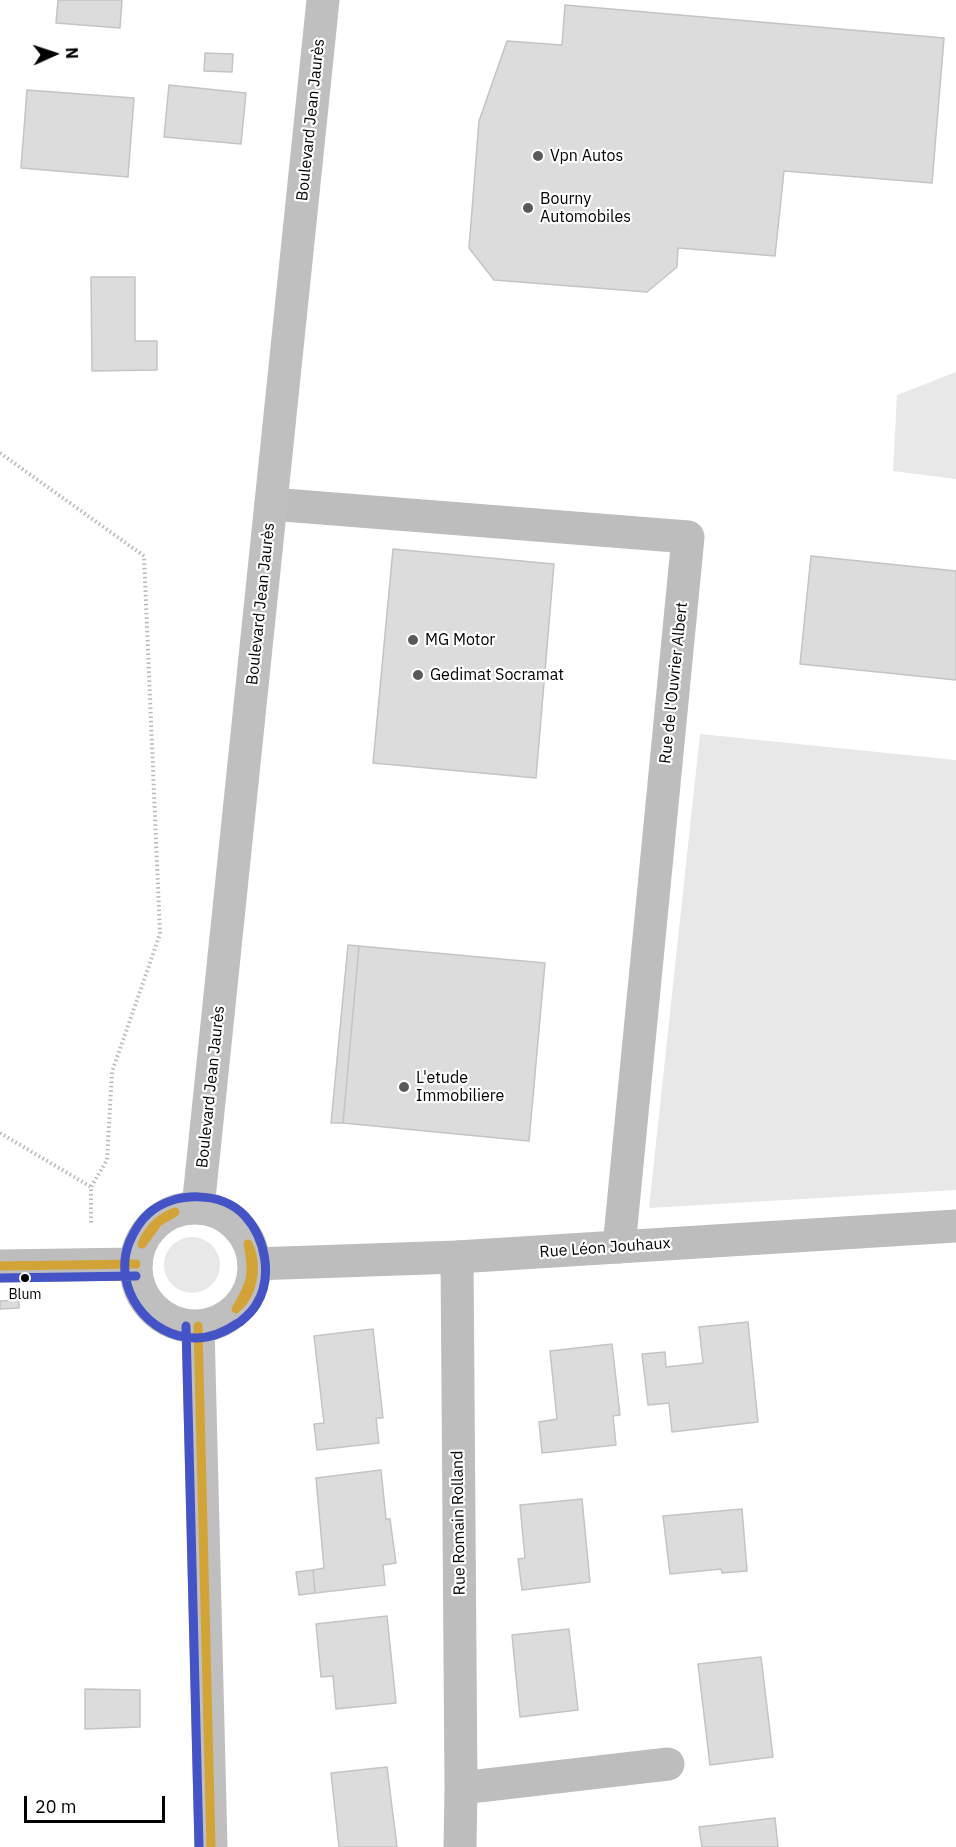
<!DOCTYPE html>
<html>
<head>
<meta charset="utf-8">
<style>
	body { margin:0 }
	#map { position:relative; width:956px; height:1847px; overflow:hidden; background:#fff; font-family:"IBM Plex Sans",sans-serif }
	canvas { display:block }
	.north { position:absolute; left:24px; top:24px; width:60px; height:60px; -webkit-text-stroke:4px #fff; paint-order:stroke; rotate:87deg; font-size:16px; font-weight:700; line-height:24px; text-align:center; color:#000 }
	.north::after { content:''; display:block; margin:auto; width:21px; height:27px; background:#000; clip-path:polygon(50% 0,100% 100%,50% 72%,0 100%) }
	.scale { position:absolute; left:24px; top:1796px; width:141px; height:27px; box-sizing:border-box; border:3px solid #000; border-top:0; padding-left:8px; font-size:18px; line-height:21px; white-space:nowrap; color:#000; -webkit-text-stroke:4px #fff; paint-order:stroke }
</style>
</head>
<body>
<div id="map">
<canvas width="956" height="1847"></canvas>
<div class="north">N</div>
<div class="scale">20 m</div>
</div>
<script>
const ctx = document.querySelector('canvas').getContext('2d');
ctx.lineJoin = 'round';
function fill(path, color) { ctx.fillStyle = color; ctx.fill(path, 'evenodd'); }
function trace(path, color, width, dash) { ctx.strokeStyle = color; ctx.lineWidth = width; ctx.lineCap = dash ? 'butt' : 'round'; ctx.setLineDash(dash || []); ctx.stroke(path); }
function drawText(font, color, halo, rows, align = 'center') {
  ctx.font = font + ' "IBM Plex Sans",sans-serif'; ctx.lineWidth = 4.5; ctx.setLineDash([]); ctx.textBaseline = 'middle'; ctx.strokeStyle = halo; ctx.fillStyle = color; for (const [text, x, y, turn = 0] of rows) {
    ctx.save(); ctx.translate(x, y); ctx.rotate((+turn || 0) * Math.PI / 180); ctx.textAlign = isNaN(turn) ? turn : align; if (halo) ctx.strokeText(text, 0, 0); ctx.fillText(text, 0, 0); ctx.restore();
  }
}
fill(new Path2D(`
	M 956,372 L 956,479 L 893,471 L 897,395 Z
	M 700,734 L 956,760 L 956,1190 L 649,1208 Z
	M164 1265a28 28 0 1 1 56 0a28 28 0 1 1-56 0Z`), '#e8e8e8');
const building = new Path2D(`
	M 58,0 L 122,0 L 120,28 L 56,23 Z
	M 565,5 L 944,38 L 932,183 L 784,171 L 775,256 L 678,248 L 677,267 L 647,292 L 494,280 L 469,248 L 479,121 L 507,41 L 562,45 Z
	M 205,53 L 233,54 L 232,72 L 204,71 Z
	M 169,85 L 246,93 L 241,144 L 164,137 Z
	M 27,90 L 134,98 L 128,177 L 21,168 Z
	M 91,277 L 135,277 L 135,341 L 157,341 L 157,370 L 92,371 Z
	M 393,549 L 554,564 L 536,778 L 373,763 Z
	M 811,556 L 956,571 L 956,680 L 800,664 Z
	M 348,945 L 359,946 L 343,1123 L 331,1123 Z
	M 359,946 L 545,963 L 529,1141 L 343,1123 Z
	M 19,1300 L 19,1308 L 0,1309 L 0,1301 Z
	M 748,1322 L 758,1422 L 672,1432 L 669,1403 L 648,1405 L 642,1354 L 665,1352 L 666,1367 L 703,1363 L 699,1327 Z
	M 373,1329 L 383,1418 L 376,1418 L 379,1443 L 317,1450 L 314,1424 L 324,1423 L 314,1336 Z
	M 612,1344 L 620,1415 L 613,1416 L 616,1445 L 542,1453 L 539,1422 L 557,1419 L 550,1351 Z
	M 381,1470 L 386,1519 L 390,1519 L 396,1563 L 383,1565 L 385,1585 L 315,1593 L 313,1570 L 324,1568 L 316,1478 Z
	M 582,1499 L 590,1582 L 522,1590 L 518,1559 L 525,1558 L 520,1505 Z
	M 742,1509 L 747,1571 L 722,1573 L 721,1569 L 670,1574 L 663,1516 Z
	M 313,1570 L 315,1593 L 299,1595 L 296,1572 Z
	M 387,1616 L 396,1703 L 336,1709 L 333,1676 L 321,1677 L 316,1624 Z
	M 569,1629 L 578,1710 L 520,1717 L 512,1635 Z
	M 761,1657 L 773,1757 L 710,1765 L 698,1664 Z
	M 85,1689 L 140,1690 L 140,1727 L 85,1729 Z
	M 387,1767 L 397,1847 L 339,1847 L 331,1773 Z
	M 775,1818 L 778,1847 L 702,1847 L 699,1827 Z`);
fill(building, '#dcdcdc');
trace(building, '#c4c4c4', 1.5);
trace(new Path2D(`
	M 0,453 L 144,556 L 160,934 L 112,1072 L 107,1160 L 91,1187 L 91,1224
	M 0,1133 L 91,1187`), '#b8b8b8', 4, [1.5, 3]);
trace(new Path2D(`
	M 271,504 L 688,537 L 619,1247
	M 457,1257 L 461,1788 L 460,1847
	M 461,1788 L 668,1764`), '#bdbdbd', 33);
trace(new Path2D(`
	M 254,1264 L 457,1257 L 956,1226
	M 0,1266 L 136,1264`), '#bdbdbd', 33);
trace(new Path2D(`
	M 198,1208 L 323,0
	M136 1267a59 59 0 1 1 118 0a59 59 0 1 1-118 0Z
	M 198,1326 L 211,1847`), '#bfbfbf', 33);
trace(new Path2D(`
	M 142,1244 C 149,1228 159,1218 175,1212
	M 142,1244 L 158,1222 L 175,1212
	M 0,1266 L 136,1264
	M 236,1309 C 252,1283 254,1274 248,1244
	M 236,1309 C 254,1293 258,1265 248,1244
	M 198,1326 L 211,1847`), '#d2a437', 9);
trace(new Path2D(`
	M 0,1278 L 136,1276
	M 238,1323 C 225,1332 212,1338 196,1338 C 148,1338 112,1288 129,1243 C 134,1231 140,1221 149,1213 C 175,1191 222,1191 245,1216 C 266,1239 273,1278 256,1305 C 252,1312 246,1317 240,1322
	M 186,1326 L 199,1847`), '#4453c6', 9);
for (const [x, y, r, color] of [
	[538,156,6,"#595959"],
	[528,208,6,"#595959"],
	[413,640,6,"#595959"],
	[418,675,6,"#595959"],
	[404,1087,6,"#595959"],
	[25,1278,5,"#000"]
]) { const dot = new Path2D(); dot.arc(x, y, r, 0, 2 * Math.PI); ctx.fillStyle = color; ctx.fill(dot); trace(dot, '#fff', 2); }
drawText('14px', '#000', '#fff', [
	["Blum",25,1295]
]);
drawText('16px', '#000', '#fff', [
	["Boulevard Jean Jaurès",311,120,-84],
	["Boulevard Jean Jaurès",261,604,-84],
	["Rue de l'Ouvrier Albert",674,683,-84],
	["Boulevard Jean Jaurès",211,1087,-84],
	["Rue Léon Jouhaux",605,1248,-4],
	["Rue Romain Rolland",459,1523,-91]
]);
drawText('16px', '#000', '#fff', [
	["Vpn Autos",550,156],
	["Bourny",540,199],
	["Automobiles",540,217],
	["MG Motor",425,640],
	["Gedimat Socramat",430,675],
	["L'etude",416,1078],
	["Immobiliere",416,1096]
], 'left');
</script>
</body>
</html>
